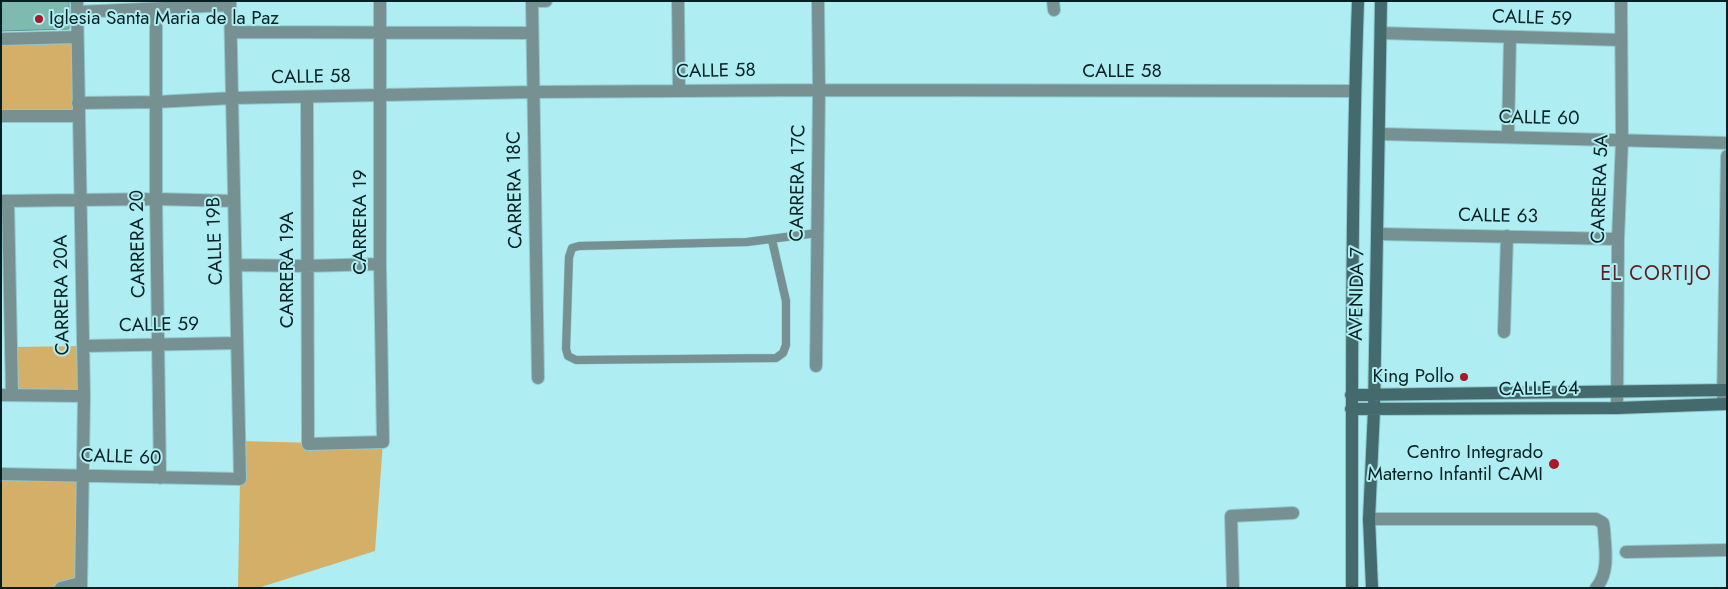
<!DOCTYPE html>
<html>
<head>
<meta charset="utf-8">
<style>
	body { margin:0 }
	#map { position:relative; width:1728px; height:589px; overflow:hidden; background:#aeeef3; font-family:Jost,sans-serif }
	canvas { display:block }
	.frame { position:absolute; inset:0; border:2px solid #052022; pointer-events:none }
</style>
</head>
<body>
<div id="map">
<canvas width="1728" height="589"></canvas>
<div class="frame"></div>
</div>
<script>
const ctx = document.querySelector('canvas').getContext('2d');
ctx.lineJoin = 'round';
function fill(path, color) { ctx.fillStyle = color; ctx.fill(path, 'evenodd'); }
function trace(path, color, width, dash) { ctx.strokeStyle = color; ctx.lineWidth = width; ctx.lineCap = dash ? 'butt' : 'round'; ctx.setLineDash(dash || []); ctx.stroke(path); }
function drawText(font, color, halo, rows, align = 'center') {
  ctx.font = font + ' Jost,sans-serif'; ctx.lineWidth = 4; ctx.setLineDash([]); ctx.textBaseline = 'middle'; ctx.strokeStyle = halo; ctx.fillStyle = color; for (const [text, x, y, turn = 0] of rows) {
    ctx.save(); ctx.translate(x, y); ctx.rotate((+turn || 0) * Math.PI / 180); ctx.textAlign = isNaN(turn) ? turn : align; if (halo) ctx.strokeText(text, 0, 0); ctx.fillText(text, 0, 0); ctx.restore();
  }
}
fill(new Path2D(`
	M 77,37 L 79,116 L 1,116 L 1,39 Z
	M 83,346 L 84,396 L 12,395 L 11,347 Z
	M 239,441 L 318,443 L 383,442 L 375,551 L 258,588 L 238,588 L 240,479 Z
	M 1,474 L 82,475 L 80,583 L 61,588 L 1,588 Z`), '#d4af68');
const building = new Path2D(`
	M 1,1 L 69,1 L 69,29 L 1,31 Z`);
fill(building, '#7ebab0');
trace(building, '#5a968c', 1);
const service = new Path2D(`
	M 772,240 L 786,301 L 786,345 L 783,353 L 776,358 L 576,360 L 568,356 L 566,349 L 569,257 L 572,248 L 579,246 L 747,242 L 817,233`);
const minor = new Path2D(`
	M 77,1 L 84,396 L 81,588
	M 532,1 L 538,378
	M 532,1 L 546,1
	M 678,1 L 679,91
	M 1053,1 L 1054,10
	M 156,9 L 156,199 L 160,478
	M 77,12 L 230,5
	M 231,32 L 532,33
	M 1381,33 L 1621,40
	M 1,39 L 77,37
	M 307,97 L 308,444 L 383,442 L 380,264 L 380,1
	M 78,103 L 156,102 L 233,98 L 533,92 L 819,90 L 1355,91
	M 1,116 L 79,116
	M 1380,134 L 1727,143
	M 1508,137 L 1510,37
	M 1,201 L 156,199 L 233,201
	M 8,201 L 12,395
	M 1378,234 L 1618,239
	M 237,265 L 306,266 L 380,264
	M 1504,332 L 1507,236
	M 83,346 L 237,343
	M 816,366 L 819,90 L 818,1
	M 1,395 L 84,396
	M 1723,401 L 1727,156
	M 1617,408 L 1618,239 L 1622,140 L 1621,1
	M 1,474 L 240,479 L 230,1
	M 1369,519 L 1596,519 L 1603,523 L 1604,529 C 1605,549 1610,572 1596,588
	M 1626,552 L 1727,550
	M 61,588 L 80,583
	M 1233,588 L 1231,516 L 1293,513`);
const secondary = new Path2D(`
	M 1351,395 L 1727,390
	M 1351,409 L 1617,408 L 1727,404
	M 1352,588 C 1352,392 1351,197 1358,1
	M 1372,588 L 1369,519 L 1374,410 L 1381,1`);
trace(service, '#90c9cd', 9);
trace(minor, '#90c9cd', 14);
trace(secondary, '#90c9cd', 14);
trace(service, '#779193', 8);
trace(minor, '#779193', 12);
trace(secondary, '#446a6d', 12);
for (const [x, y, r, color] of [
	[39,19,5,"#ab1629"],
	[1464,377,5,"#ab1629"],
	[1554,464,6,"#ab1629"]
]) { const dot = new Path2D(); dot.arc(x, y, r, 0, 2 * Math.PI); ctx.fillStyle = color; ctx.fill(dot); trace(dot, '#aeeef3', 2); }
drawText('19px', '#052022', '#aeeef3', [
	["Iglesia Santa Maria de la Paz",49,19,"left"],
	["King Pollo",1454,377],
	["Centro Integrado",1543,453],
	["Materno Infantil CAMI",1543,475]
], 'right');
drawText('19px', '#052022', '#aeeef3', [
	["CALLE 59",1532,19,2],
	["CALLE 58",716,72,-1],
	["CALLE 58",1122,72],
	["CALLE 58",311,78,-1],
	["CALLE 60",1539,119,1],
	["CARRERA 17C",799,183,-89],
	["CARRERA 5A",1601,189,-88],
	["CARRERA 18C",516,190,-91],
	["CALLE 63",1498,217,1],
	["CARRERA 19",361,222,-90],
	["CALLE 19B",216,241,-92],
	["CARRERA 20",139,244,-91],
	["CARRERA 19A",288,270,-90],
	["AVENIDA 7",1358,294,-89],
	["CARRERA 20A",63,295,-91],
	["CALLE 59",159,326,-1],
	["CALLE 64",1539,390,-1],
	["CALLE 60",121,458,2]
]);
ctx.letterSpacing = '1px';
drawText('20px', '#611c1e', '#aeeef3', [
	["EL CORTIJO",1656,275]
]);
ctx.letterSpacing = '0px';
</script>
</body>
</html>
